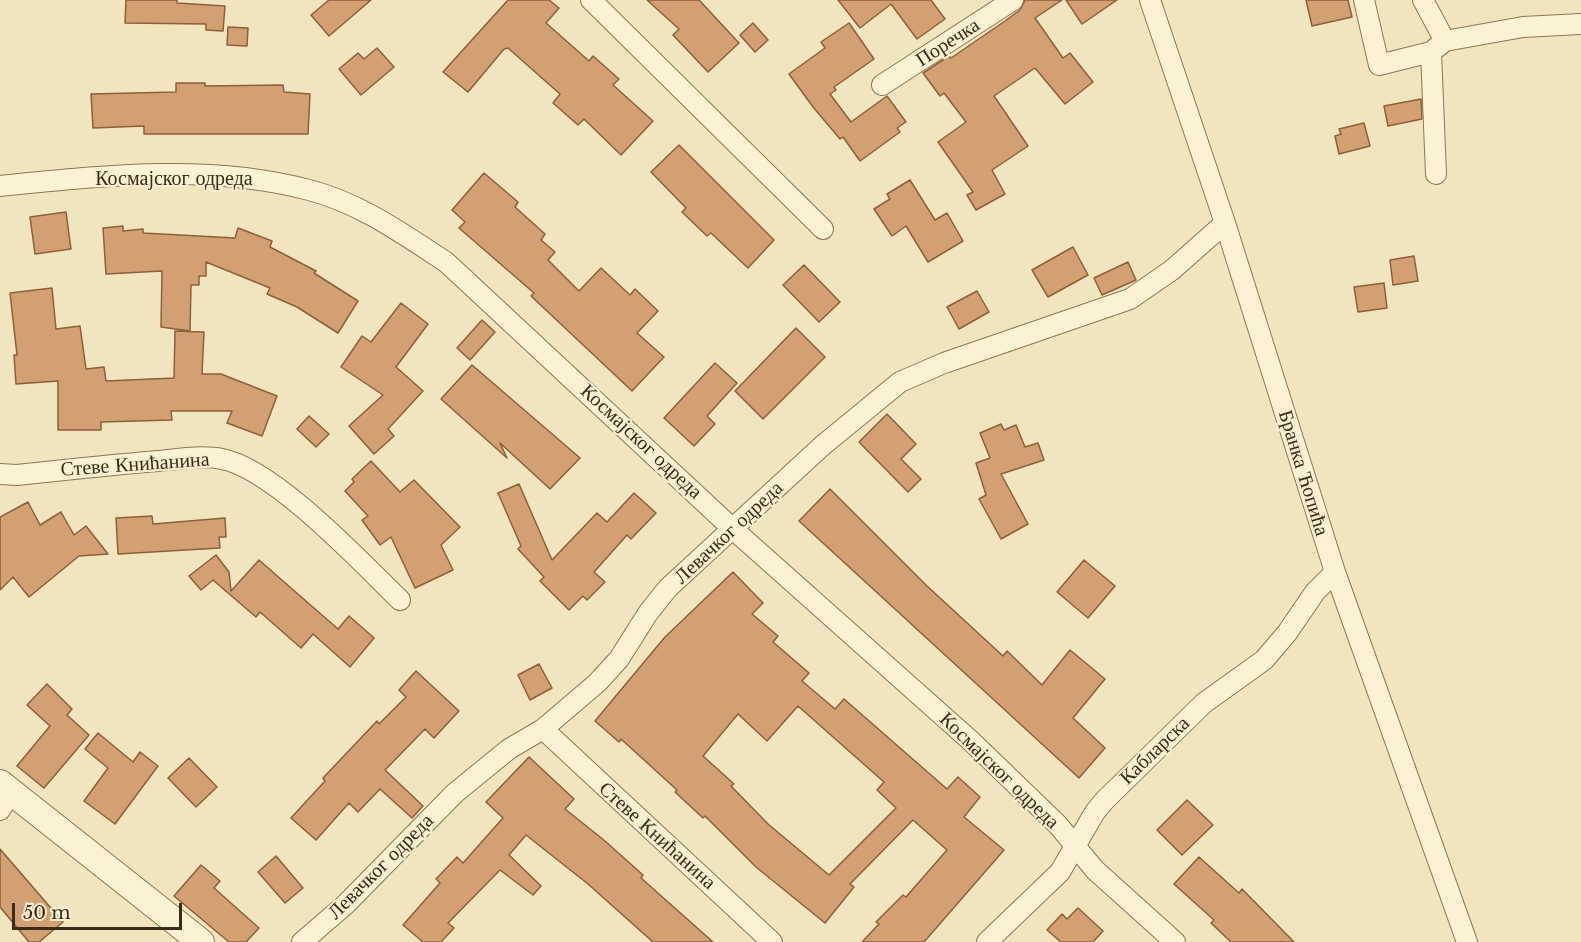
<!DOCTYPE html>
<html>
<head>
<meta charset="utf-8">
<style>
	body { margin:0 }
	#map { position:relative; width:1581px; height:942px; overflow:hidden; background:#f1e5c0; font-family:"Libre Baskerville",serif }
	canvas { display:block }
	.scale { position:absolute; left:12px; top:903px; width:170px; height:27px; box-sizing:border-box; border:3px solid #3a2c1c; border-top:0; padding-left:8px; font-size:18px; line-height:21px; white-space:nowrap; color:#3a2c1c; -webkit-text-stroke:4px #f8efd0; paint-order:stroke }
</style>
</head>
<body>
<div id="map">
<canvas width="1581" height="942"></canvas>
<div class="scale">50 m</div>
</div>
<script>
const ctx = document.querySelector('canvas').getContext('2d');
ctx.lineJoin = 'round';
function fill(path, color) { ctx.fillStyle = color; ctx.fill(path, 'evenodd'); }
function trace(path, color, width, dash) { ctx.strokeStyle = color; ctx.lineWidth = width; ctx.lineCap = dash ? 'butt' : 'round'; ctx.setLineDash(dash || []); ctx.stroke(path); }
function drawText(font, color, halo, rows, align = 'center') {
  ctx.font = font + ' "Libre Baskerville",serif'; ctx.lineWidth = 4.5; ctx.setLineDash([]); ctx.textBaseline = 'middle'; ctx.strokeStyle = halo; ctx.fillStyle = color; for (const [text, x, y, turn = 0] of rows) {
    ctx.save(); ctx.translate(x, y); ctx.rotate((+turn || 0) * Math.PI / 180); ctx.textAlign = isNaN(turn) ? turn : align; if (halo) ctx.strokeText(text, 0, 0); ctx.fillText(text, 0, 0); ctx.restore();
  }
}
const building = new Path2D(`
	M 126,0 L 177,0 L 177,3 L 225,6 L 223,31 L 206,30 L 206,24 L 125,23 Z
	M 329,0 L 371,0 L 329,36 L 311,15 Z
	M 508,0 L 549,0 L 559,8 L 546,23 L 589,61 L 593,56 L 619,79 L 613,85 L 653,121 L 621,155 L 584,119 L 578,125 L 553,103 L 560,94 L 508,48 L 504,49 L 468,92 L 443,72 Z
	M 647,0 L 699,0 L 739,43 L 708,72 L 673,35 L 679,29 Z
	M 838,0 L 931,0 L 945,19 L 917,39 L 891,4 L 860,28 Z
	M 1025,0 L 1062,0 L 1035,18 L 1063,58 L 1070,53 L 1093,82 L 1065,104 L 1035,68 L 994,96 L 1028,146 L 992,170 L 1005,194 L 976,210 L 967,195 L 973,192 L 938,142 L 966,122 L 944,93 L 940,96 L 923,73 L 949,56 L 951,58 L 1005,21 L 1020,10 Z
	M 1066,0 L 1117,0 L 1082,24 Z
	M 1306,0 L 1348,0 L 1352,17 L 1312,26 Z
	M 753,23 L 768,40 L 755,52 L 740,35 Z
	M 849,23 L 874,59 L 834,87 L 836,90 L 830,94 L 851,122 L 887,96 L 906,122 L 897,128 L 900,132 L 860,161 L 843,137 L 840,139 L 813,107 L 789,74 L 825,48 L 821,42 Z
	M 228,27 L 248,28 L 247,46 L 227,45 Z
	M 377,48 L 394,67 L 361,95 L 339,69 L 358,53 L 364,59 Z
	M 176,83 L 205,83 L 205,86 L 283,85 L 284,92 L 310,94 L 308,134 L 144,134 L 144,126 L 93,128 L 91,94 L 176,92 Z
	M 1421,99 L 1422,119 L 1388,126 L 1384,106 Z
	M 1364,123 L 1370,146 L 1339,154 L 1335,136 L 1341,134 L 1339,129 Z
	M 679,145 L 774,240 L 748,268 L 711,233 L 707,236 L 682,212 L 686,208 L 651,172 Z
	M 484,173 L 518,202 L 515,207 L 545,234 L 541,240 L 555,252 L 548,260 L 579,291 L 601,268 L 630,295 L 635,289 L 658,311 L 637,333 L 664,357 L 632,391 L 531,296 L 534,293 L 459,228 L 465,222 L 452,210 Z
	M 910,180 L 935,220 L 947,213 L 963,241 L 928,262 L 906,226 L 892,236 L 874,209 L 890,199 L 887,194 Z
	M 66,212 L 71,249 L 35,254 L 30,217 Z
	M 123,226 L 123,231 L 143,229 L 143,233 L 235,238 L 238,228 L 272,241 L 270,247 L 316,271 L 314,273 L 358,301 L 338,333 L 297,307 L 267,294 L 270,288 L 206,262 L 206,276 L 199,276 L 199,285 L 191,285 L 190,331 L 161,327 L 162,271 L 106,274 L 103,228 Z
	M 1073,247 L 1088,275 L 1048,297 L 1032,270 Z
	M 1414,256 L 1418,281 L 1393,285 L 1390,260 Z
	M 1128,262 L 1136,280 L 1102,295 L 1094,278 Z
	M 804,265 L 840,302 L 819,322 L 783,285 Z
	M 1384,283 L 1387,308 L 1358,312 L 1354,287 Z
	M 52,288 L 56,329 L 80,326 L 86,369 L 104,367 L 106,381 L 174,378 L 175,331 L 204,332 L 202,374 L 221,374 L 277,396 L 262,436 L 227,423 L 232,411 L 171,411 L 172,420 L 101,422 L 101,430 L 58,430 L 58,381 L 16,384 L 14,355 L 17,355 L 10,293 Z
	M 977,291 L 989,312 L 959,329 L 947,307 Z
	M 401,303 L 428,324 L 396,367 L 423,391 L 388,429 L 394,436 L 374,454 L 349,426 L 383,395 L 341,367 L 362,336 L 371,342 Z
	M 482,320 L 495,332 L 470,360 L 457,348 Z
	M 796,328 L 825,357 L 763,419 L 735,391 Z
	M 715,363 L 737,383 L 707,416 L 715,424 L 694,446 L 664,418 Z
	M 472,365 L 580,458 L 550,489 L 500,443 L 507,458 L 441,399 Z
	M 887,414 L 916,444 L 901,459 L 921,479 L 908,492 L 859,442 Z
	M 309,416 L 329,434 L 316,447 L 297,429 Z
	M 1001,424 L 1004,430 L 1016,425 L 1025,447 L 1038,443 L 1044,460 L 1001,474 L 1028,524 L 1001,539 L 979,499 L 986,495 L 976,463 L 990,458 L 980,433 Z
	M 371,461 L 400,492 L 414,480 L 460,527 L 441,545 L 453,570 L 415,588 L 391,537 L 380,545 L 362,520 L 368,516 L 345,491 L 354,482 L 352,479 Z
	M 519,484 L 552,560 L 597,513 L 607,522 L 634,493 L 656,513 L 631,539 L 627,535 L 594,572 L 605,582 L 587,600 L 583,596 L 569,610 L 540,581 L 544,577 L 518,549 L 521,546 L 498,493 Z
	M 830,489 L 927,586 L 1003,656 L 1007,651 L 1042,685 L 1070,650 L 1105,679 L 1073,718 L 1105,748 L 1079,778 L 799,521 Z
	M 28,502 L 40,525 L 61,512 L 74,535 L 86,526 L 108,554 L 79,556 L 29,597 L 13,577 L 0,590 L 0,517 Z
	M 152,516 L 153,524 L 225,518 L 226,537 L 219,537 L 220,548 L 118,554 L 116,518 Z
	M 216,555 L 229,572 L 231,591 L 259,560 L 338,629 L 349,616 L 374,638 L 350,667 L 313,634 L 301,648 L 260,612 L 256,617 L 213,580 L 201,590 L 189,576 Z
	M 1084,560 L 1115,586 L 1088,618 L 1057,592 Z
	M 733,572 L 763,603 L 752,614 L 778,636 L 773,642 L 809,673 L 802,681 L 835,709 L 844,699 L 947,789 L 958,777 L 980,797 L 964,817 L 1004,850 L 924,942 L 862,942 L 879,924 L 876,922 L 903,895 L 906,897 L 947,850 L 913,820 L 850,884 L 854,887 L 825,923 L 756,867 L 705,816 L 703,818 L 675,792 L 677,790 L 621,739 L 619,742 L 595,721 L 665,637 ZM 798,706 L 884,782 L 877,790 L 896,808 L 829,875 L 768,824 L 731,786 L 734,784 L 703,756 L 738,714 L 767,741 Z
	M 539,664 L 552,688 L 530,700 L 518,675 Z
	M 416,671 L 459,711 L 434,738 L 425,729 L 385,770 L 423,806 L 412,818 L 380,789 L 358,812 L 349,803 L 316,840 L 291,818 L 325,781 L 323,778 L 377,721 L 379,724 L 406,697 L 399,690 Z
	M 47,684 L 72,709 L 67,715 L 89,735 L 44,788 L 17,766 L 50,726 L 27,705 Z
	M 98,733 L 133,762 L 140,752 L 158,766 L 115,824 L 84,801 L 108,768 L 85,749 Z
	M 529,757 L 574,799 L 565,809 L 605,841 L 643,875 L 641,878 L 713,942 L 653,942 L 588,884 L 526,835 L 509,855 L 541,886 L 533,895 L 500,870 L 448,923 L 454,928 L 441,942 L 423,942 L 403,925 L 440,883 L 436,879 L 457,857 L 463,863 L 503,818 L 486,802 Z
	M 189,758 L 217,787 L 196,807 L 168,778 Z
	M 1187,800 L 1213,825 L 1182,855 L 1157,830 Z
	M 0,849 L 63,922 L 39,942 L 29,942 L 0,907 Z
	M 276,856 L 303,888 L 285,903 L 258,872 Z
	M 1199,857 L 1239,893 L 1242,889 L 1294,942 L 1231,942 L 1211,923 L 1214,920 L 1174,884 Z
	M 201,865 L 220,881 L 214,888 L 259,928 L 246,942 L 229,942 L 174,896 Z
	M 1078,908 L 1103,931 L 1093,942 L 1061,942 L 1047,930 L 1062,914 L 1067,919 Z`);
fill(building, '#d2a073');
trace(building, '#8d5f3a', 1.5);
const minor = new Path2D(`
	M 591,0 L 823,229
	M 1150,0 L 1225,223 L 1335,572 L 1467,942
	M 1364,0 L 1379,65 L 1431,52
	M 1423,0 L 1445,41
	M 882,85 L 1013,0
	M 1436,174 L 1431,52 L 1445,41 L 1523,27 L 1581,24
	M 0,186 C 101,176 209,163 309,190 C 360,203 403,234 446,262 L 734,530 L 971,741 L 1058,825 L 1095,870 L 1175,942
	M 0,474 L 17,475 C 64,470 111,465 158,461 C 178,459 203,455 222,459 C 274,469 360,561 400,600
	M 543,729 L 772,942
	M 0,810 L 12,792
	M 302,942 L 345,905 L 455,793 L 509,749 L 543,729 L 597,683 L 619,659 L 648,613 L 668,588 L 822,446 L 900,382 L 944,363 L 1130,299 L 1172,270 L 1225,223
	M 987,942 L 1060,872 L 1095,812 L 1105,800 L 1204,703 L 1264,660 L 1287,633 L 1315,592 L 1335,572`);
const tertiary = new Path2D(`
	M 0,783 L 201,942`);
trace(minor, '#8c7656', 22);
trace(tertiary, '#8c7656', 28);
trace(minor, '#fbf2d4', 20);
trace(tertiary, '#fbf2d4', 26);
drawText('20px', '#3a2c1c', '#f8efd0', [
	["Поречка",948,43,-33],
	["Космајског одреда",174,179],
	["Космајског одреда",641,442,43],
	["Стеве Книћанина",135,465,-4],
	["Бранка Ћопића",1303,473,73],
	["Левачког одреда",729,533,-43],
	["Кабларска",1155,751,-44],
	["Космајског одреда",999,771,44],
	["Стеве Книћанина",657,836,42],
	["Левачког одреда",381,867,-45]
]);
</script>
</body>
</html>
